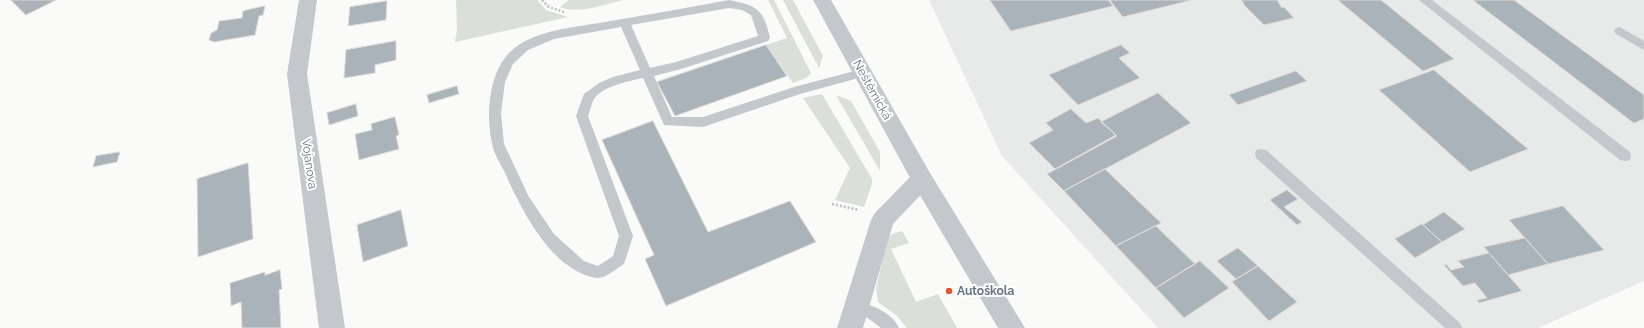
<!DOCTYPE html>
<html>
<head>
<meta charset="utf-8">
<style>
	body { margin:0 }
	canvas { display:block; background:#fafaf8 }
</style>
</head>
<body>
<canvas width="1644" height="328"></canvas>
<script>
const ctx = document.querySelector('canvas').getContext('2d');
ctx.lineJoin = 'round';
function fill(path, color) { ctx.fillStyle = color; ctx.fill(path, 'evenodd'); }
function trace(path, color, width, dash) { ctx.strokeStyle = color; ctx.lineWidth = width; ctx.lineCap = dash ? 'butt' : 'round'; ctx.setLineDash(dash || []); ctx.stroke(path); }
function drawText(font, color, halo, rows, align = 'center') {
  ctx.font = font + ' Raleway,sans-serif'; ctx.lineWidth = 4; ctx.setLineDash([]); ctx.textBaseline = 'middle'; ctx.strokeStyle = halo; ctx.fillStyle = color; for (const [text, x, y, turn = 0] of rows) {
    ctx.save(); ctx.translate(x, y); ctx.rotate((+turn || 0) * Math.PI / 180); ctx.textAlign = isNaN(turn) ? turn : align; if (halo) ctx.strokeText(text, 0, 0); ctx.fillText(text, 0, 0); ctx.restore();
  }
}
fill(new Path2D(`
	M 929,0 L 1644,0 L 1644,281 L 1538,328 L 1158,328 L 1002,156 Z`), '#e8e9e9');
fill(new Path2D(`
	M 456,0 L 537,0 L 546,10 L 568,17 L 455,42 L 457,30 Z
	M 569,0 L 624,0 C 604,4 579,15 560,7 Z
	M 768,0 L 774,0 L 811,73 L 806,78 L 793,83 L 766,45 L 787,38 Z
	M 783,0 L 793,0 L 823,56 L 819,68 Z
	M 822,94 L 872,179 L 872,184 L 864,207 L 835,200 L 850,168 L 803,98 Z
	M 836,95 L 851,101 L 880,152 L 880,171 Z
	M 902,231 L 909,243 L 891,249 L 916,302 L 938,294 L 957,328 L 907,328 L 896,315 L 878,302 L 876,289 L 887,240 L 892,234 Z`), '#dadfd7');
const building = new Path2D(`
	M 11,0 L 56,0 L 26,15 Z
	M 990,0 L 1108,0 L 1113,6 L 1011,31 Z
	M 1110,0 L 1192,0 L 1123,17 Z
	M 1242,0 L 1277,0 L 1282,8 L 1284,7 L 1294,18 L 1264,25 L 1245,6 Z
	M 1338,0 L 1381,0 L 1454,59 L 1423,71 Z
	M 1473,0 L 1514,0 L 1644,95 L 1644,119 L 1634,123 Z
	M 387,1 L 386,20 L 348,26 L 350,7 Z
	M 265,6 L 263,15 L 259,16 L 255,35 L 214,42 L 209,40 L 211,33 L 217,30 L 219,21 L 242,18 L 243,11 Z
	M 396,41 L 396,60 L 375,65 L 375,73 L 344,78 L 346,50 Z
	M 766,45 L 787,76 L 675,116 L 657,82 Z
	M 1121,45 L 1130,53 L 1119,58 L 1140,78 L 1078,105 L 1049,75 Z
	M 1434,70 L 1528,149 L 1470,172 L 1379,90 Z
	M 1296,71 L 1307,81 L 1238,105 L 1229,95 Z
	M 457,86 L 459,94 L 429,103 L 427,95 Z
	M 1158,93 L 1191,123 L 1064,191 L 1047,174 L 1117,136 L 1101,122 Z
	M 356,104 L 358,116 L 329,125 L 327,113 Z
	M 1071,109 L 1086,123 L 1098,118 L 1116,135 L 1055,169 L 1029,143 L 1053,130 L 1046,123 Z
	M 395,117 L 399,135 L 396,136 L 399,149 L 359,160 L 355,134 L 372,130 L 371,124 Z
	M 653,121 L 708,232 L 790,201 L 816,242 L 666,306 L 645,259 L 654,255 L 602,140 Z
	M 120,152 L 117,162 L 93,167 L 96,156 Z
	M 248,163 L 253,239 L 198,257 L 197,179 Z
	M 1105,169 L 1161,223 L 1116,246 L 1064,191 Z
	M 1287,190 L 1298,199 L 1284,207 L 1302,222 L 1297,225 L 1270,200 Z
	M 1563,206 L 1604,250 L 1548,264 L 1509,220 Z
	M 401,210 L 408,246 L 363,262 L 357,225 Z
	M 1444,212 L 1465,229 L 1442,242 L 1423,225 Z
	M 1422,224 L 1442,242 L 1415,258 L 1395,239 Z
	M 1156,226 L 1195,264 L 1156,288 L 1116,246 Z
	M 1525,238 L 1548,264 L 1508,275 L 1484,247 Z
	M 1238,248 L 1258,266 L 1236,279 L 1217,261 Z
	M 1489,253 L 1508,275 L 1522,291 L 1479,303 L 1477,300 L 1487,298 L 1475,283 L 1463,286 L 1444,265 L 1446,264 L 1451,270 L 1464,267 L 1458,261 Z
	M 1200,261 L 1229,288 L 1184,318 L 1156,288 Z
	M 1258,266 L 1297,302 L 1269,321 L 1232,282 Z
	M 280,270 L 282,289 L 279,290 L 281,328 L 242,328 L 241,302 L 231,306 L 230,283 L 265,272 L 265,275 Z`);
fill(building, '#aab3b9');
trace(building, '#dcdcda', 1);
trace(new Path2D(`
	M 542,0 L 549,7 L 564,12
	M 832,204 L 859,210`), '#bbbfc2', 2.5, [2, 2]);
fill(new Path2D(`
	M 729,0 C 757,5 764,10 770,38 L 768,41 L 681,69 L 654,76 L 672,117 L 703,117 L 794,87 L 862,69 L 866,70 L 868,73 L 866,76 L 800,94 L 703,127 L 664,125 L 643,78 C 629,81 599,87 593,101 C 591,106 590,111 588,116 L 633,236 L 624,264 C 617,268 605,279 597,278 C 552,271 522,211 505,173 C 501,164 493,153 492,143 C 485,110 489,63 520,44 C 545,29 577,27 605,22 C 645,15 687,8 729,0 ZM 729,8 L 742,10 L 751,15 L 758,36 L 676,62 L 650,68 L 631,25 ZM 621,27 L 640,70 L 613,77 L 599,83 L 584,94 L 576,116 L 619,236 L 613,256 L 598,266 L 584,261 L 554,234 L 529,197 L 504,144 L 501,113 L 505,82 L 513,64 L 528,50 L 554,39 Z
	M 1419,0 L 1432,0 L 1630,152 L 1631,156 L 1630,160 L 1625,161 L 1620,160 Z
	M 1620,27 L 1644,41 L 1644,50 L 1616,34 L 1614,31 L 1616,28 Z
	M 1261,149 L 1266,150 L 1460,323 L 1462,328 L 1445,328 L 1256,158 L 1255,154 L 1256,150 Z
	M 857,301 C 872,305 893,313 899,328 L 881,328 L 865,316 L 852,312 L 850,307 L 852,302 Z`), '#c3c8cc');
fill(new Path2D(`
	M 299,0 L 317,0 L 307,74 L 345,328 L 319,328 L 287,74 Z
	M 922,170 L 930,173 L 933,179 L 930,185 L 893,224 L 863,328 L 837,328 L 871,220 L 875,213 L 914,173 Z`), '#c3c8cc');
fill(new Path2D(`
	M 813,0 L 831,0 L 930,173 L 1025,328 L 998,328 L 914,185 Z`), '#c3c8cc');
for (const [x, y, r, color] of [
	[949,291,4,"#e4572e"]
]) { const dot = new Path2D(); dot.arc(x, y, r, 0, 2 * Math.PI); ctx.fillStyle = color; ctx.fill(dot); trace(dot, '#fff', 1.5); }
drawText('12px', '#657683', '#fff', [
	["Neštěmická",872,90,61],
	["Vojanova",309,164,82]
]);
drawText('bold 12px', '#657683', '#fff', [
	["Autoškola",957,291]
], 'left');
</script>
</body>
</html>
